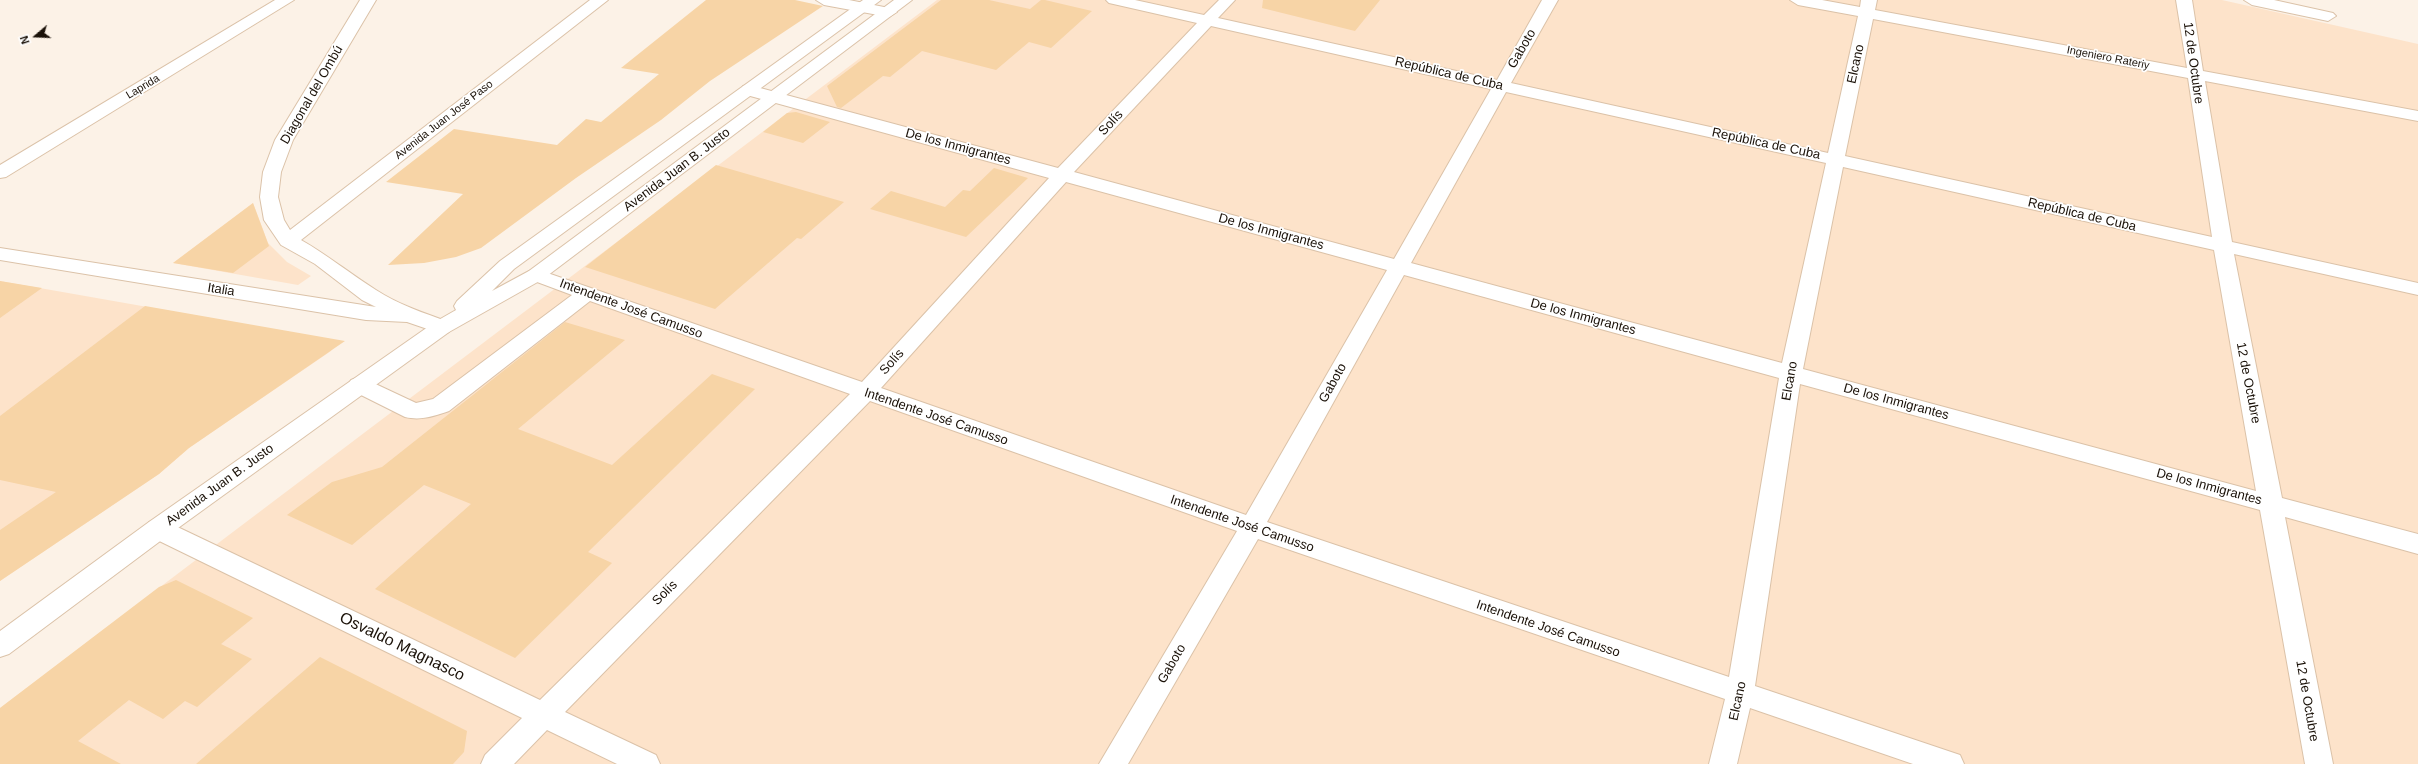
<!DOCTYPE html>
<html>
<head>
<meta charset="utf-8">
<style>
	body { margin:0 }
	#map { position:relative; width:2418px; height:764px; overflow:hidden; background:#fcf2e7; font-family:Helvetica,sans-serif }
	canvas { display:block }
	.north { position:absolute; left:16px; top:16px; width:40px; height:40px; -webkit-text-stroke:3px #fff; paint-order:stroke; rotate:251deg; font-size:11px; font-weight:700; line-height:16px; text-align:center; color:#1a1108 }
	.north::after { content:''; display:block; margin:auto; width:14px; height:18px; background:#1a1108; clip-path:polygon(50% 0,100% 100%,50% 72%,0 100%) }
</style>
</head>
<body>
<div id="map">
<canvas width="2418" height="764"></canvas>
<div class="north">N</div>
</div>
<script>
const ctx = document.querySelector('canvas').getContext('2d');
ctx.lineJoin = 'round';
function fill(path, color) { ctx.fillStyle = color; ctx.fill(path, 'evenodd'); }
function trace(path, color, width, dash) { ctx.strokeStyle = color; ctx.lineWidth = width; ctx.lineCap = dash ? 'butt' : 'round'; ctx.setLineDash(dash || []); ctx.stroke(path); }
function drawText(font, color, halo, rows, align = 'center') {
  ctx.font = font + ' Helvetica,sans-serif'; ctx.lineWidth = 3.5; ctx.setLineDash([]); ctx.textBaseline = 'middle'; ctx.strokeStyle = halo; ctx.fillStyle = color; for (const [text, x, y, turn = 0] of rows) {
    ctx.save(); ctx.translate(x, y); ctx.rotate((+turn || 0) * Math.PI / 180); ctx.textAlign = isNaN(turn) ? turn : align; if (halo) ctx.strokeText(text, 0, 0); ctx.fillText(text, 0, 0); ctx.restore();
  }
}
fill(new Path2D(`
	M 937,0 L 2222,0 L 2418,44 L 2418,764 L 0,764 L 0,708 Z
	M 253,203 L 268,243 L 287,262 L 311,276 L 298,285 L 173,263 Z
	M 0,281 L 335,340 L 331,351 L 189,448 L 159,474 L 0,581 Z`), '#fde3ca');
fill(new Path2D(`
	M 706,0 L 795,0 L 823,6 L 710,81 L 661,120 L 576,178 L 481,248 L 456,257 L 424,263 L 388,265 L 463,194 L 386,182 L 454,129 L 557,145 L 586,119 L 601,122 L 659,74 L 621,68 Z
	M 941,0 L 989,0 L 1030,9 L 1041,0 L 1045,0 L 1092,11 L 1051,48 L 1029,42 L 996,70 L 922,51 L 890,77 L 883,76 L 841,108 L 837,107 L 827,86 Z
	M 1263,0 L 1380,0 L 1355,31 L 1262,8 Z
	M 796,112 L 830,122 L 803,143 L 763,132 L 787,113 Z
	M 716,165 L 844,202 L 801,239 L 797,238 L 715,309 L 585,267 Z
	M 994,168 L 1028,178 L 966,237 L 870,209 L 891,191 L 945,207 L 963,190 L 970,191 Z
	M 253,203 L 269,246 L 233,273 L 173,263 Z
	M 0,281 L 42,288 L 0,318 Z
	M 145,306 L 345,341 L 189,448 L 159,474 L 0,581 L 0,530 L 56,492 L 0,480 L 0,416 Z
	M 565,322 L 625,340 L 518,429 L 612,465 L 712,374 L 755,389 L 588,552 L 612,563 L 515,658 L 375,589 L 471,504 L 424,485 L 352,545 L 287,515 L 332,482 L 382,467 Z
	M 176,580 L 253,618 L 221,644 L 252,659 L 197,707 L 185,701 L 163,719 L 129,700 L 78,741 L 121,764 L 0,764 L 0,708 L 159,587 Z
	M 320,657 L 467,731 L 464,752 L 453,764 L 196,764 Z`), '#f7d4a6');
const minor = new Path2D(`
	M 275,0 L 294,0 L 6,177 L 0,178 L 0,165 Z
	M 360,0 L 376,0 L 293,140 L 281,172 L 278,197 L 284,220 L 290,230 L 590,0 L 608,0 L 301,240 C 328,255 350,274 376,290 C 399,305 424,313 449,322 L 453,327 L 449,332 L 442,334 L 407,322 L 366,320 L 0,260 L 0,248 L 376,307 L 362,300 L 315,264 L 281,245 L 264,220 L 260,197 L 263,172 L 275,140 Z
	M 816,0 L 849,0 L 894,9 L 897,12 L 889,17 L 824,5 Z
	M 1106,0 L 1135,0 L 1204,15 L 1219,0 L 1235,0 L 1218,18 L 1497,80 L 1542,0 L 1558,0 L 1511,83 L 1828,153 L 1858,16 L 1798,5 L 1790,0 L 1822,0 L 1860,7 L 1861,0 L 1877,0 L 1875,10 L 2187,68 L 2176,0 L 2192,0 L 2203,71 L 2418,111 L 2418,121 L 2205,81 L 2232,242 L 2418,283 L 2418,295 L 2234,254 L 2282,498 L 2418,534 L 2418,554 L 2285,517 L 2333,764 L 2305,764 L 2260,510 L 1800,384 L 1755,686 L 1960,755 L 1964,764 L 1913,764 L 1750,708 L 1737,764 L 1709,764 L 1725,699 L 1258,539 L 1128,764 L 1099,764 L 1237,531 L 870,401 L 565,712 L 656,755 L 660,764 L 617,764 L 547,730 L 514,764 L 481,764 L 485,755 L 522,718 L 149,536 L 146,529 L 149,522 L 158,520 L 167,522 L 540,700 L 850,394 L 590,301 L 449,411 C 434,416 421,421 405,417 L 351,390 L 348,385 L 351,380 L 359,377 L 367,380 L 416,403 L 433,399 L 572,295 L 529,279 L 526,275 L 529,271 L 536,269 L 862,382 L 1049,178 L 743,94 L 741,90 L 743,86 L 749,85 L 1058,168 L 1197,23 L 1109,3 ZM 1873,19 L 2188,78 L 2212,237 L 1845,156 ZM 1211,26 L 1491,89 L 1394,259 L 1074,172 ZM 1506,92 L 1826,163 L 1782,363 L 1411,263 ZM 1843,167 L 2214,250 L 2256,491 L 1803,369 ZM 1066,182 L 1387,270 L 1246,515 L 881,388 ZM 1404,275 L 1779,378 L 1729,677 L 1267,522 Z
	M 2244,0 L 2274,0 L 2333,13 L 2336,16 L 2328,21 L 2252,5 Z`);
const major = new Path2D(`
	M 863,0 L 881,0 L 514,269 L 492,291 L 529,271 L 894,0 L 912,0 L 543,279 L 449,332 L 167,536 L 9,654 L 0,657 L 0,631 L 149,522 L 435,322 L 456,310 L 454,306 L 457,301 L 500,261 Z`);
trace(minor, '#dbc2a8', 2);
trace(major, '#dbc2a8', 2);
fill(minor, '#fff');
fill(major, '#fff');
drawText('11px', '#1a1108', '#fff', [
	["Ingeniero Rateriy",2108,58,11],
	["Laprida",143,87,-31],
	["Avenida Juan José Paso",444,120,-38]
]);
drawText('13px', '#1a1108', '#fff', [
	["Gaboto",1522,49,-60],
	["12 de Octubre",2193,63,82],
	["Elcano",1856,64,-78],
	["República de Cuba",1449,74,13],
	["Diagonal del Ombú",312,95,-60],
	["Solís",1111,123,-47],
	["República de Cuba",1766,144,12],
	["De los Inmigrantes",958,147,15],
	["Avenida Juan B. Justo",677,170,-37],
	["República de Cuba",2082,215,13],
	["De los Inmigrantes",1271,232,15],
	["Italia",221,290,9],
	["Intendente José Camusso",631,309,20],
	["De los Inmigrantes",1583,317,15],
	["Solís",892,362,-48],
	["Elcano",1790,381,-80],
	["Gaboto",1333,383,-61],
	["12 de Octubre",2248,383,79],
	["De los Inmigrantes",1896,402,15],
	["Intendente José Camusso",936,417,19],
	["Avenida Juan B. Justo",220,485,-36],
	["De los Inmigrantes",2209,487,15],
	["Intendente José Camusso",1242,524,19],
	["Solís",665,593,-45],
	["Intendente José Camusso",1548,629,19],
	["Gaboto",1172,664,-60],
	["Elcano",1738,701,-78],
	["12 de Octubre",2307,701,80]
]);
drawText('16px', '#1a1108', '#fff', [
	["Osvaldo Magnasco",402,647,26]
]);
</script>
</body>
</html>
